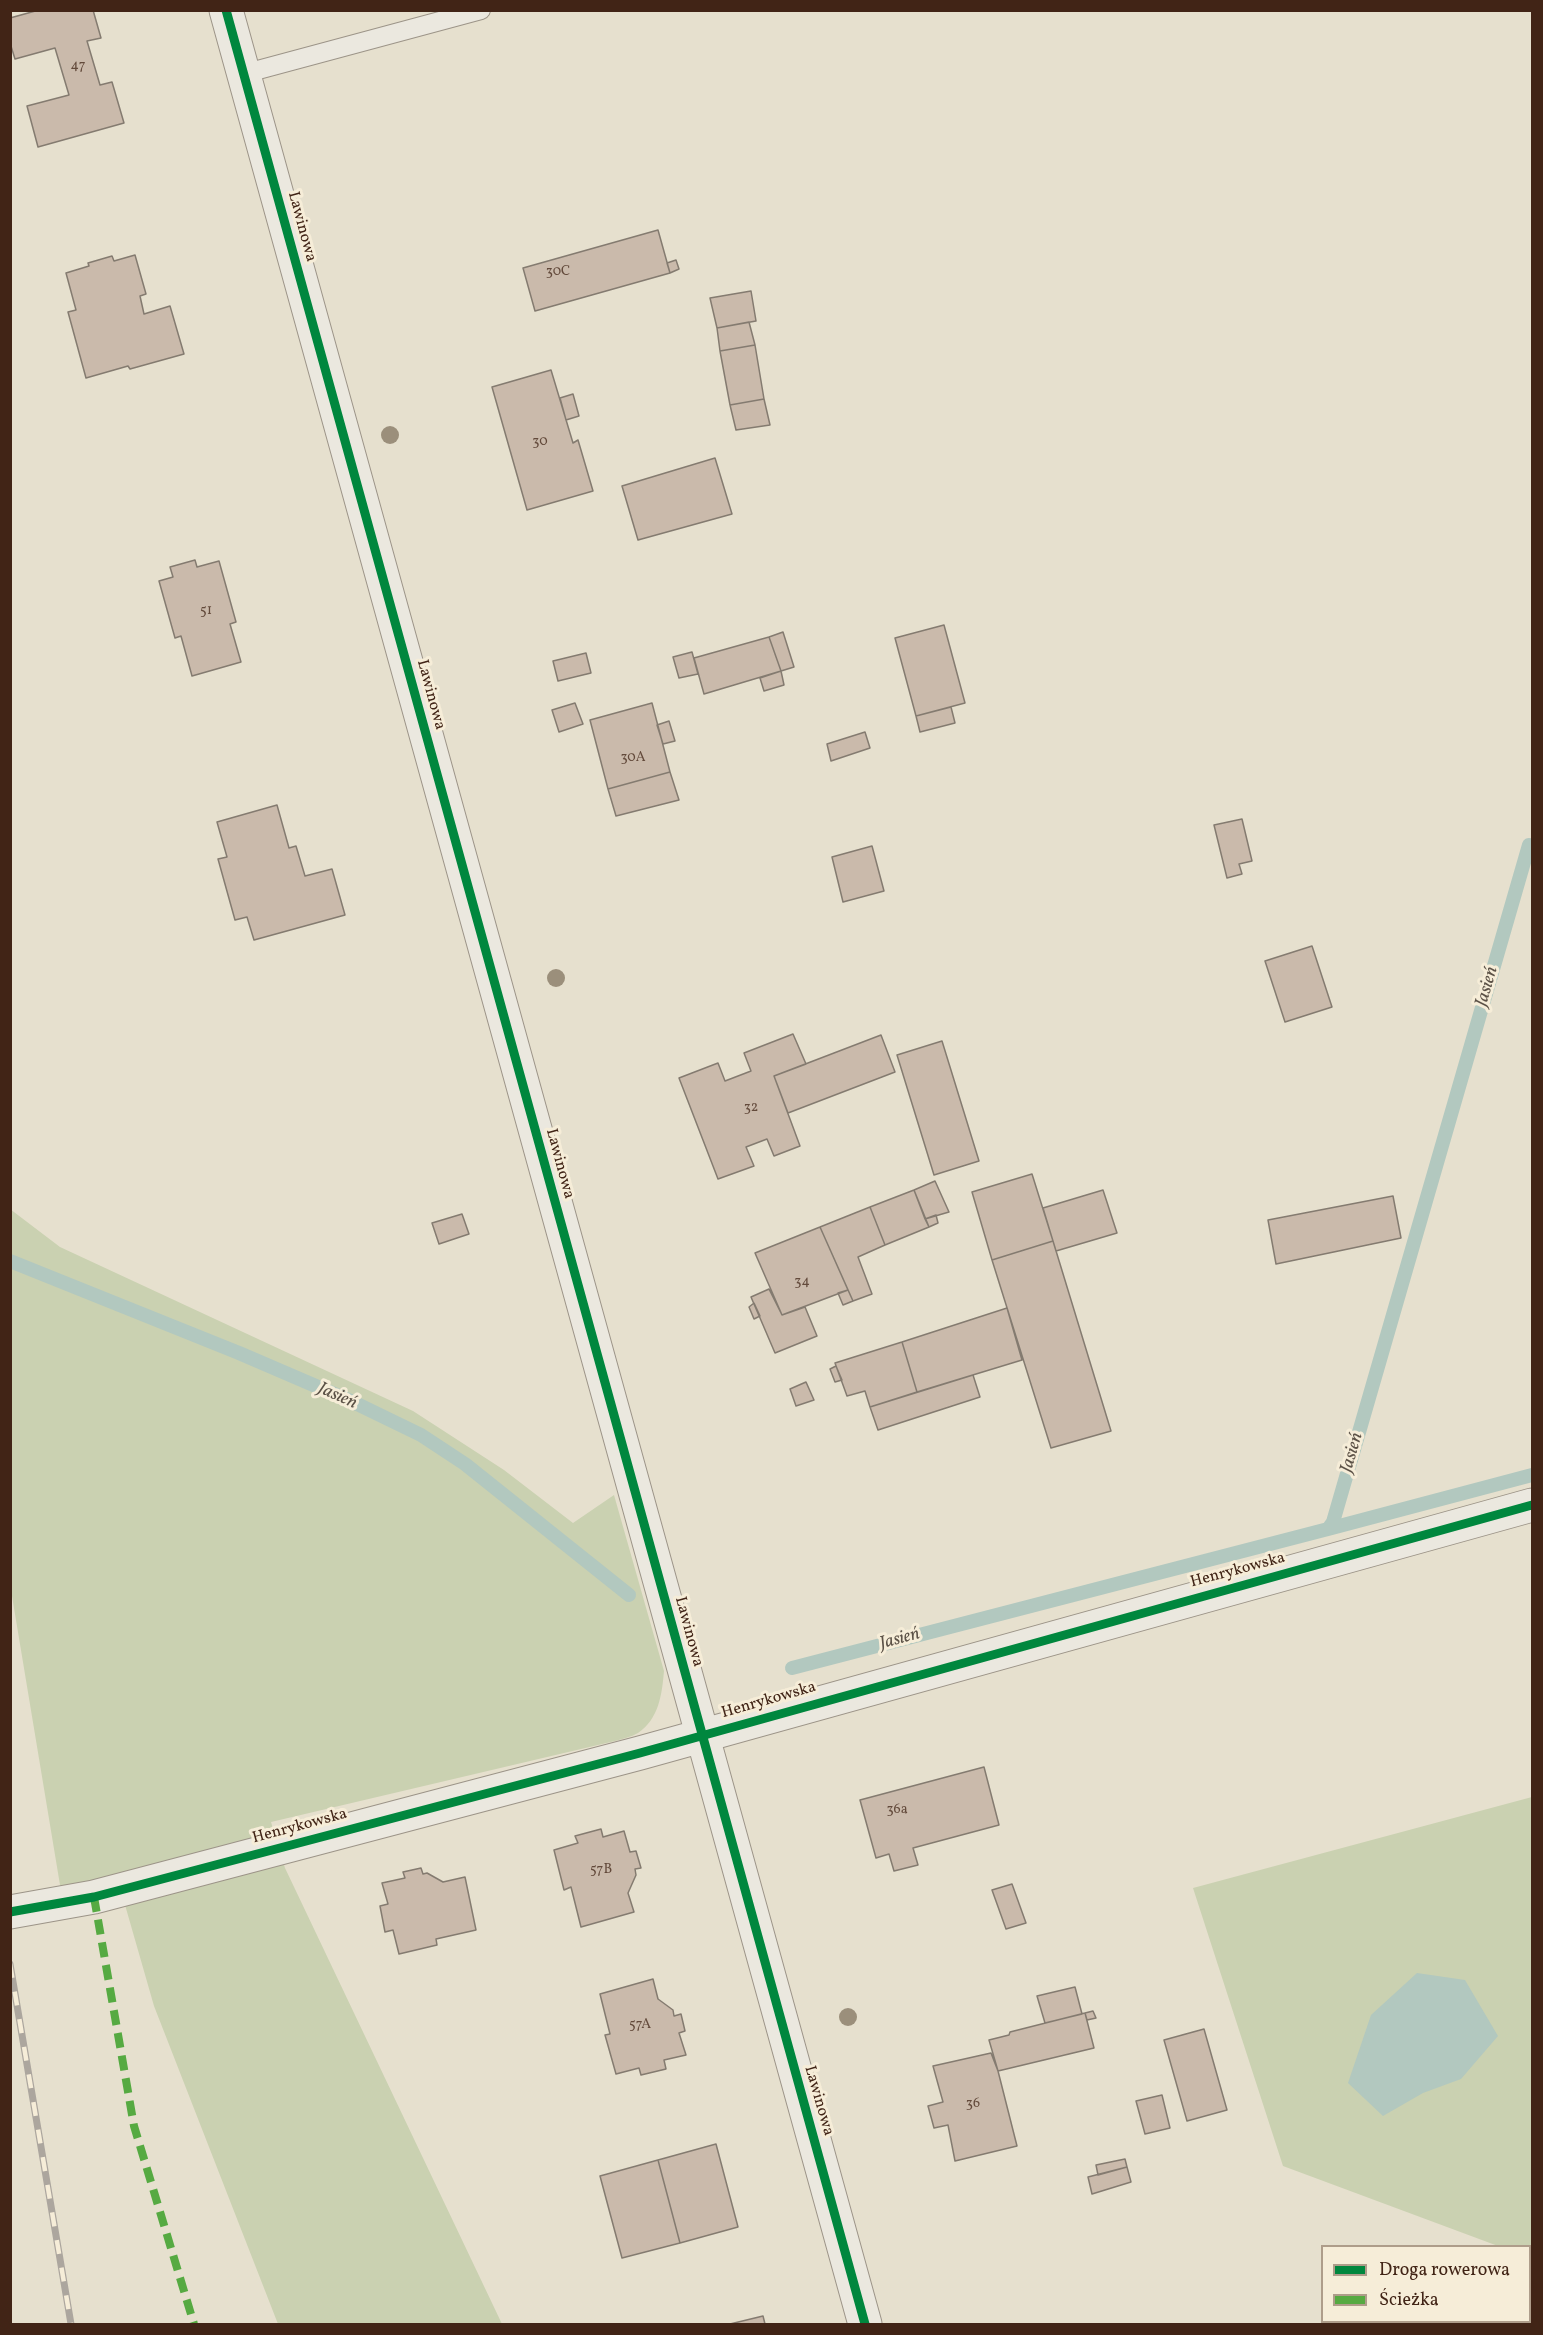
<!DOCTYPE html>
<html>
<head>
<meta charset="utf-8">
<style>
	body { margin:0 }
	#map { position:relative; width:1543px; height:2335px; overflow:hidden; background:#e6e0ce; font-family:Vollkorn,serif }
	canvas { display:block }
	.frame { position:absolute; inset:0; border:12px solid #412416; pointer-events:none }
	.legend { position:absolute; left:1321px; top:2245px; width:210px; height:78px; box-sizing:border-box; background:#f6edd8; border:2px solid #ae9d8a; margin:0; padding:8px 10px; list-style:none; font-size:18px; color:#412416 }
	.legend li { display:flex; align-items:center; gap:12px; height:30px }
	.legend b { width:30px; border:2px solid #ae9d8a }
</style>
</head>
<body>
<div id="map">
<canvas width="1543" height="2335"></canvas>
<div class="frame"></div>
<ul class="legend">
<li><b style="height:8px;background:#00873e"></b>Droga rowerowa</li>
<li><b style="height:8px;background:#56aa42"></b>Ścieżka</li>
</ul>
</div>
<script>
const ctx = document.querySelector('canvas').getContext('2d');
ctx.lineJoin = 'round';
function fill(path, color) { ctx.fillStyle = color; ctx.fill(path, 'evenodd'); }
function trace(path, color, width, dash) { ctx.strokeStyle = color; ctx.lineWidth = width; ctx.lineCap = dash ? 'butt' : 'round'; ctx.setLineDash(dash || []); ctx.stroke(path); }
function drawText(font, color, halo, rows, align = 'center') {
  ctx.font = font + ' Vollkorn,serif'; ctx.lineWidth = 6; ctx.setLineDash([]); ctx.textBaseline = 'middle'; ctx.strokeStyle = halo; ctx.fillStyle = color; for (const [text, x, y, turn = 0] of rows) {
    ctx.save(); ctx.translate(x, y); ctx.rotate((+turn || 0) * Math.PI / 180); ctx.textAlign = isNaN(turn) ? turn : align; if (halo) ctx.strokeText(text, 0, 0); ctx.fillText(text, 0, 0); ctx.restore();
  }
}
fill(new Path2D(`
	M 10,1209 L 60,1247 L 413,1411 L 504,1470 L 573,1523 L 614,1495 L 664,1671 C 662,1694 659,1719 638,1733 C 631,1737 622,1739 615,1741 L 271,1822 L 285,1868 L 502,2324 L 278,2324 L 154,2006 L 117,1877 L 61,1891 L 11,1590 Z
	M 1532,1797 L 1532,2324 L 1530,2314 L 1530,2246 L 1498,2246 L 1283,2166 L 1193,1888 Z`), '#cad1b1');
fill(new Path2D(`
	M 1417,1973 L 1465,1980 L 1498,2036 L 1461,2079 L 1423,2093 L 1383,2116 L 1348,2083 L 1371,2015 Z`), '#b2c8bf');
trace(new Path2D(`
	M 10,1261 L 239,1353 L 353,1402 L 421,1435 L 465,1464 L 629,1595
	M 1328,1529 L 1532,1475
	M 792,1668 L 1328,1529 L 1333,1522 L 1529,845`), '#b2c8bf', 14);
const building = new Path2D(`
	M 39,10 L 93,10 L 101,38 L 87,41 L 100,85 L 112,82 L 124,123 L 38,147 L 27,106 L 69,95 L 55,48 L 15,59 L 10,43 L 10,18 Z
	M 658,230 L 670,273 L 535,311 L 523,268 Z
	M 135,255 L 146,294 L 140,296 L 144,314 L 170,306 L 184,354 L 130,369 L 128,366 L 86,378 L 68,312 L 76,310 L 66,273 L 89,266 L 88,263 L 112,256 L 114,261 Z
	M 676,260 L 679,269 L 670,273 L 667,263 Z
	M 751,291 L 756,321 L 717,328 L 710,298 Z
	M 749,322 L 755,345 L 720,351 L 717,328 Z
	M 755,345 L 764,399 L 730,405 L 720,351 Z
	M 551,370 L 573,443 L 578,440 L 593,491 L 527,510 L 492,387 Z
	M 573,394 L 579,416 L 566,420 L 560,398 Z
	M 764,399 L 770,425 L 736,430 L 730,405 Z
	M 715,458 L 732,514 L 638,540 L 622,486 Z
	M 195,560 L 197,567 L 219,561 L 236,622 L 230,624 L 241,662 L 192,676 L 181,636 L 175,638 L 159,581 L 173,577 L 170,567 Z
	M 944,625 L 965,703 L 916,716 L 895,638 Z
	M 783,632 L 794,667 L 781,671 L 769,637 Z
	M 769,637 L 781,671 L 704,694 L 694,658 Z
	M 692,652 L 698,674 L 679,678 L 673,657 Z
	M 586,653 L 591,673 L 558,681 L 553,661 Z
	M 781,671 L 784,685 L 764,691 L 760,678 Z
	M 575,703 L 583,724 L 559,732 L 552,710 Z
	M 652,703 L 670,772 L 608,789 L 590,720 Z
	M 951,707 L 955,723 L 920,732 L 916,716 Z
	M 669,721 L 675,741 L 663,744 L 657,725 Z
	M 865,732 L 870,748 L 831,761 L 827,744 Z
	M 670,772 L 679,800 L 616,816 L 608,789 Z
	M 277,805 L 289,848 L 296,846 L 305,876 L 332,869 L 345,915 L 254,940 L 247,917 L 235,920 L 218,859 L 227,857 L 217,822 Z
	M 1242,819 L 1252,861 L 1239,864 L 1242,874 L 1227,878 L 1214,825 Z
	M 872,846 L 884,891 L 843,902 L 832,857 Z
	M 1312,946 L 1332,1007 L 1285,1022 L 1265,961 Z
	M 793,1034 L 806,1064 L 774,1076 L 800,1146 L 774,1156 L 767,1139 L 746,1147 L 754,1166 L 718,1179 L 679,1078 L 718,1063 L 725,1081 L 751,1071 L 744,1053 Z
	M 881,1035 L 895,1072 L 788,1113 L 774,1076 Z
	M 942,1041 L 979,1161 L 934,1175 L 897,1055 Z
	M 1032,1174 L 1053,1241 L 992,1260 L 972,1192 Z
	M 935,1181 L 949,1212 L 925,1219 L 914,1190 Z
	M 914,1190 L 929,1227 L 885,1245 L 870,1207 Z
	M 1103,1190 L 1117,1233 L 1056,1251 L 1043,1208 Z
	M 1393,1196 L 1401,1238 L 1276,1264 L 1268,1220 Z
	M 870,1207 L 885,1245 L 858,1257 L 872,1294 L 853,1301 L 820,1227 Z
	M 462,1214 L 469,1234 L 439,1244 L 432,1223 Z
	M 936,1215 L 938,1223 L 929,1227 L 925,1219 Z
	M 820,1227 L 848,1290 L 782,1315 L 755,1253 Z
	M 1053,1241 L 1111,1431 L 1051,1448 L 992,1260 Z
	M 769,1289 L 782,1315 L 805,1307 L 817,1336 L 775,1353 L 751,1297 Z
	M 848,1290 L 853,1301 L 843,1305 L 838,1293 Z
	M 754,1303 L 760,1316 L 754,1319 L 749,1307 Z
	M 1007,1308 L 1022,1360 L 917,1392 L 902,1342 Z
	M 902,1342 L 917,1392 L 870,1407 L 865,1391 L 847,1396 L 835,1363 Z
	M 836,1366 L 842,1380 L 835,1382 L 830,1369 Z
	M 973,1375 L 980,1397 L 878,1430 L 870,1407 Z
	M 806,1382 L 814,1400 L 796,1406 L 790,1389 Z
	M 984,1767 L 999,1825 L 913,1848 L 918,1865 L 894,1871 L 889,1854 L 876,1858 L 860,1800 Z
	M 601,1829 L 603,1837 L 624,1831 L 630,1852 L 636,1851 L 641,1868 L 635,1869 L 636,1875 L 628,1893 L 634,1912 L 581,1927 L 571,1887 L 564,1890 L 554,1850 L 578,1843 L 575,1836 Z
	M 421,1868 L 423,1874 L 427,1873 L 443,1882 L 465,1877 L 476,1930 L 436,1939 L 437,1945 L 399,1954 L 393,1930 L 385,1932 L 380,1906 L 388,1904 L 382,1883 L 405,1878 L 403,1872 Z
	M 1012,1884 L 1026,1923 L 1006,1929 L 992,1890 Z
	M 653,1979 L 658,1999 L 673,2010 L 674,2016 L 681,2014 L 685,2031 L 679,2033 L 686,2055 L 664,2060 L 666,2069 L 641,2075 L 639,2068 L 616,2074 L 605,2035 L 610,2034 L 600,1994 Z
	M 1075,1987 L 1082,2014 L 1045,2023 L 1037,1996 Z
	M 1093,2011 L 1096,2018 L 1087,2020 L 1085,2013 Z
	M 1085,2013 L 1094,2048 L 998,2071 L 989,2040 L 1009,2035 L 1010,2032 Z
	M 1204,2029 L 1227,2110 L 1187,2121 L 1164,2040 Z
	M 991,2053 L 998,2071 L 1017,2146 L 955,2161 L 948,2125 L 934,2128 L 928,2106 L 943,2102 L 933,2066 Z
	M 1162,2095 L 1170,2128 L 1145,2134 L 1136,2101 Z
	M 716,2144 L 738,2227 L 680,2243 L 658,2160 Z
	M 1125,2159 L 1127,2167 L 1098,2175 L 1096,2165 Z
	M 658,2160 L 680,2243 L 622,2258 L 600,2176 Z
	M 1127,2167 L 1131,2182 L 1092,2194 L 1088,2177 Z
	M 763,2316 L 765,2324 L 730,2324 Z`);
fill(building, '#cabaab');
trace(building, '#847b70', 1.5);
const lane = new Path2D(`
	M 243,74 L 481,10`);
const street = new Path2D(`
	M 226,10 L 865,2324
	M 10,1912 L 94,1897 L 640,1753 L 1532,1505`);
trace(lane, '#9c9488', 20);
trace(street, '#9c9488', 35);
trace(lane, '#ebe8df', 18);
trace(street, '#ebe8df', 33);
const rail = new Path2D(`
	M 10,1964 L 71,2324`);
trace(rail, '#aca69e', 7);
trace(rail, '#f6edd8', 4.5, [14]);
trace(new Path2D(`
	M 94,1897 L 134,2126 L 194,2324`), '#56aa42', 8, [15, 8]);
trace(new Path2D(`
	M 226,10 L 865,2324
	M 10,1912 L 94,1897 L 640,1753 L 1532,1505`), '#00873e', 9);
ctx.fillStyle = '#9b8f7b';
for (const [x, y] of [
	[390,435],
	[556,978],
	[848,2017]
]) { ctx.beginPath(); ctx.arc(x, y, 9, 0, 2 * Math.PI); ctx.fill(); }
drawText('14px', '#634a3b', null, [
	["47",78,66],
	["30C",558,272],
	["30",540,442],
	["51",206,611],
	["30A",633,758],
	["32",751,1108],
	["34",802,1282],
	["36a",897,1810],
	["57B",601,1870],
	["57A",640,2025],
	["36",973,2104]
]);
drawText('16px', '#412416', '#f6edd8', [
	["Lawinowa",301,227,75],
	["Lawinowa",430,695,75],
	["Lawinowa",559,1164,75],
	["Henrykowska",1238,1571,-15],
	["Lawinowa",688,1632,75],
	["Henrykowska",769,1701,-16],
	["Henrykowska",300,1827,-15],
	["Lawinowa",818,2101,74]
]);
drawText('italic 18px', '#5c5247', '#f6edd8', [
	["Jasień",1488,987,-74],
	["Jasień",337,1397,24],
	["Jasień",1353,1453,-74],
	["Jasień",900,1640,-15]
]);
</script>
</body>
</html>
